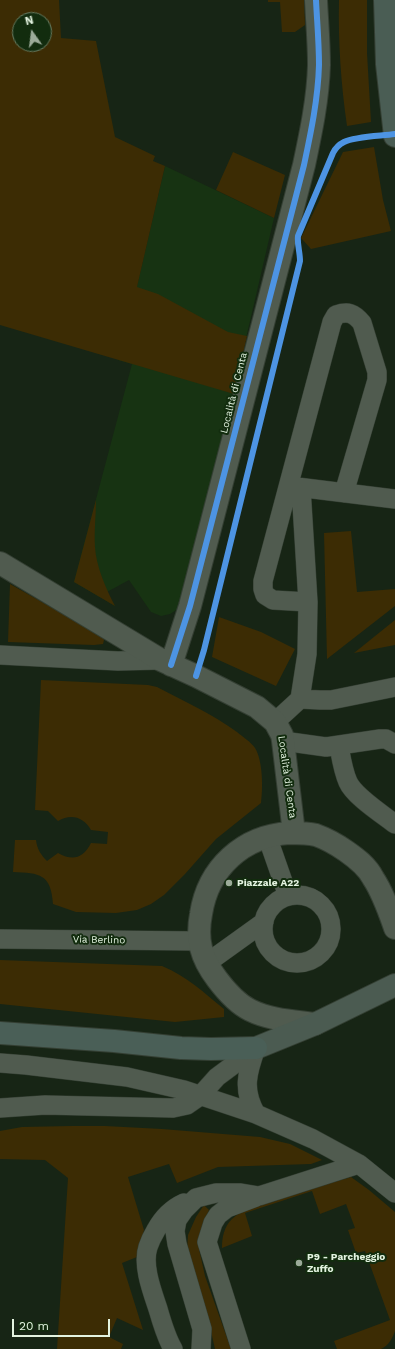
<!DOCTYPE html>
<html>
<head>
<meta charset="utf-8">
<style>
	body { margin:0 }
	#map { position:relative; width:395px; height:1349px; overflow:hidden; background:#172515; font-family:"Work Sans",sans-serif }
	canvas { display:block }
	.north { position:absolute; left:12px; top:12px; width:40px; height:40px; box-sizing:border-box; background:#122c0e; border:1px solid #667c62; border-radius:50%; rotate:346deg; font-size:11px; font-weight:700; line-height:16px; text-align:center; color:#e3f3e0 }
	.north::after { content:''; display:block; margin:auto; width:14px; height:18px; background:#9cab99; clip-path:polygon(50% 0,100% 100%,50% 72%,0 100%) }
	.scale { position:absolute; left:12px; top:1319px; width:98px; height:18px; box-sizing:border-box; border:2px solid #e3f3e0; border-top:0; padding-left:5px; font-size:12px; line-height:14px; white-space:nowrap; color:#e3f3e0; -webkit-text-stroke:3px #122c0e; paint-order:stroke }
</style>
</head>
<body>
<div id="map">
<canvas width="395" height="1349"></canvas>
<div class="north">N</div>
<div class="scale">20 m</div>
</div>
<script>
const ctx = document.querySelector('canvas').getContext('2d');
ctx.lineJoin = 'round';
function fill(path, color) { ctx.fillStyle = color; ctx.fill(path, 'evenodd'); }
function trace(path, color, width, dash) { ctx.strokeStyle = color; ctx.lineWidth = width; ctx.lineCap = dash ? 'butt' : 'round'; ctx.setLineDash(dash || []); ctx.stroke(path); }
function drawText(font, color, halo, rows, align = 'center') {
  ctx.font = font + ' "Work Sans",sans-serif'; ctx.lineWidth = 4; ctx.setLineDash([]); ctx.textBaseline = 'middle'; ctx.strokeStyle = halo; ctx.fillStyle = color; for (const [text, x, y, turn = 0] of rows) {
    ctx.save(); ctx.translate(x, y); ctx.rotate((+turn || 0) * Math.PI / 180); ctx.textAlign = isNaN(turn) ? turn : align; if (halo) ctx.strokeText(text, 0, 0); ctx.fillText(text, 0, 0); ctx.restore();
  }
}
fill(new Path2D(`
	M 165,166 L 274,218 L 187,591 L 181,607 L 170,614 L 161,616 L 151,612 L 129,580 L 107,592 L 115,606 L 74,582 L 132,364 L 118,360 L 126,333 Z`), '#173312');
fill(new Path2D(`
	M 0,0 L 59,0 L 61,38 L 96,41 L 115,137 L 155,156 L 153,161 L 165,166 L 137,287 L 158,294 L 228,332 L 247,336 L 234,394 L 0,325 ZM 20,20 L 44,20 L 44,44 L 20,44 Z
	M 268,0 L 304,0 L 305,25 L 295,32 L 282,32 L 280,2 L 268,2 Z
	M 339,0 L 367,0 L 367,53 L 371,122 L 347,126 C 341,84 338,42 339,0 Z
	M 374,147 L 383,200 L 391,231 L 311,249 L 301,238 L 343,152 Z
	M 233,152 L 285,175 L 274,218 L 216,190 Z
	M 96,500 C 96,515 94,531 95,547 C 96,566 106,589 115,606 L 74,582 Z
	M 351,531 L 357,592 L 395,589 L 395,606 L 327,659 L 324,533 Z
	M 10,584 L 102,636 L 104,640 L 103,644 L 94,645 L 8,642 Z
	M 219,617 L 261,632 L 295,649 L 276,686 L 212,657 Z
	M 395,620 L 395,645 L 354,653 Z
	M 41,680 L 148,685 L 157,687 C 184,701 212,714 237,732 C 243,737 251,742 255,748 C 263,761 263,788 261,803 L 216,839 L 185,874 L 164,895 L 151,904 L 137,910 L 116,913 L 76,912 L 53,904 C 51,874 40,873 13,872 L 15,840 L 36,840 C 37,849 41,855 47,861 L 58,853 C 72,861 83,859 91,843 L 107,844 L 108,832 L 91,830 C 84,817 71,813 58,821 L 48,811 L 35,810 Z
	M 0,960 L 162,966 C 188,977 203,992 224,1009 L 224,1017 L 175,1022 L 0,1004 Z
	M 72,1126 L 105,1126 L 162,1129 L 260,1137 L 290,1144 L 322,1160 L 311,1164 L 218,1167 L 177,1183 L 169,1164 L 128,1177 L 144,1230 L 137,1257 L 122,1263 L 143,1330 L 117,1318 L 109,1337 L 123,1344 L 121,1349 L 57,1349 L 68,1178 L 45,1160 L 0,1159 L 0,1131 L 22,1127 Z
	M 351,1177 L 369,1190 L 395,1212 L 395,1331 C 392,1339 389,1345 381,1349 L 337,1349 L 334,1341 L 390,1320 L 365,1251 L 356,1253 L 348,1230 L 355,1228 L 346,1204 L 320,1214 L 312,1191 L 245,1213 L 252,1236 L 222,1248 C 222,1237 224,1227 232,1219 C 243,1208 262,1205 277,1200 C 301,1192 326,1184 351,1177 Z
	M 204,1205 L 209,1210 L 202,1226 L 199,1249 L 205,1276 L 231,1349 L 215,1349 L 210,1327 L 187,1251 L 188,1235 L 196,1217 Z`), '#3c2c04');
const service = new Path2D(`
	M 289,486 L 395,499
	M 308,602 L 273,600 L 265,595 L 263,589 L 263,581 L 332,322 L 336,315 C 348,311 354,313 362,323 L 377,372 L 377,380 L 344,493
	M 0,655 L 118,661 L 161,660
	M 300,699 L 320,700 L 331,700 L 395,687
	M 275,722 L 300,699 L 307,654 L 308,602 L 301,488
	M 283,741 L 326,747 L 380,739 L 386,739 L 395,744
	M 339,746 C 341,757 343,771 348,782 C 354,796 382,814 395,824
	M 267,836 L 288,896
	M263 929a34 34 0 1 1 68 0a34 34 0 1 1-68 0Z
	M 0,939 L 199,941
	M 207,963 L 264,922
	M 256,1048 C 247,1073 242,1090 256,1114
	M 0,1063 L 26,1065 L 127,1077 L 184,1090 L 256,1114 L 313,1139 L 359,1164 L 395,1193
	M 0,1108 L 45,1105 L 173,1108 L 187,1105 L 200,1096 L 217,1077 L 256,1048
	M 173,1349 C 166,1337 162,1323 158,1309 C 152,1291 142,1265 148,1247 C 150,1241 153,1235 156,1230 C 163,1217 171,1209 184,1203
	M 201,1349 L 202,1329 L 177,1244 L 175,1231 L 177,1220 L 184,1210 L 196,1198 L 216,1193 L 241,1193 L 259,1196 L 359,1164
	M 241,1349 L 207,1242 L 213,1223 L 218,1215 L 227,1208 L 256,1197`);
const minor = new Path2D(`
	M 0,563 L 161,660 L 196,676 L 257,707 L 275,722 L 282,735 L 283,741 L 294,833
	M 171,665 L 190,606 L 304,165 C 311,132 318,99 319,65 C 319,43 317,21 316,0
	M 315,1024 C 293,1021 270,1020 250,1010 C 236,1003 226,991 217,979 C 201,958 196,940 201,914 C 208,868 243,836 289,833 C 297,833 308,833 316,835 C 327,839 336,844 346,851 C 356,858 367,866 373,878 C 383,893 389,911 395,928`);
const primary = new Path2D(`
	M 256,1048 L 315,1024 L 395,985`);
const trunk = new Path2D(`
	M 385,0 L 387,64 L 395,136`);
const motorway = new Path2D(`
	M 0,1033 L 114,1041 L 181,1048 L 211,1049 L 256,1048`);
trace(service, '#343f33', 20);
trace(minor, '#343f33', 24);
trace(primary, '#343f33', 24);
trace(trunk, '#343f33', 24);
trace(motorway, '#343f33', 24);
trace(service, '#505b4f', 19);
trace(minor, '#505b4f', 22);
trace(primary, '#4b5b51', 22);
trace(trunk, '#4a5d54', 22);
trace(motorway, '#4a5f57', 22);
trace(new Path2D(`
	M 171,665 L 190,606 L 304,165 C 311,132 318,99 319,65 C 319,43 317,21 316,0
	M 196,676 L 204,650 L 300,261 C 300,252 297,244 298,236 L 333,153 C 335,149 340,144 344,142 C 356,136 381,136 395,134`), '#4d94e3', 6);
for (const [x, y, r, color] of [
	[229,883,4,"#9cab99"],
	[299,1263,4,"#9cab99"]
]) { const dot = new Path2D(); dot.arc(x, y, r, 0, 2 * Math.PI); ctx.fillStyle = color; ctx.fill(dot); trace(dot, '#122c0e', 1.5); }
drawText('10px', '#e3f3e0', '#122c0e', [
	["Località di Centa",234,393,-76],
	["Località di Centa",287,777,82],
	["Via Berlino",99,940,1]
]);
drawText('bold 10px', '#e3f3e0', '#122c0e', [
	["Piazzale A22",237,883],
	["P9 - Parcheggio",307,1257],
	["Zuffo",307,1269]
], 'left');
</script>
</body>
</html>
